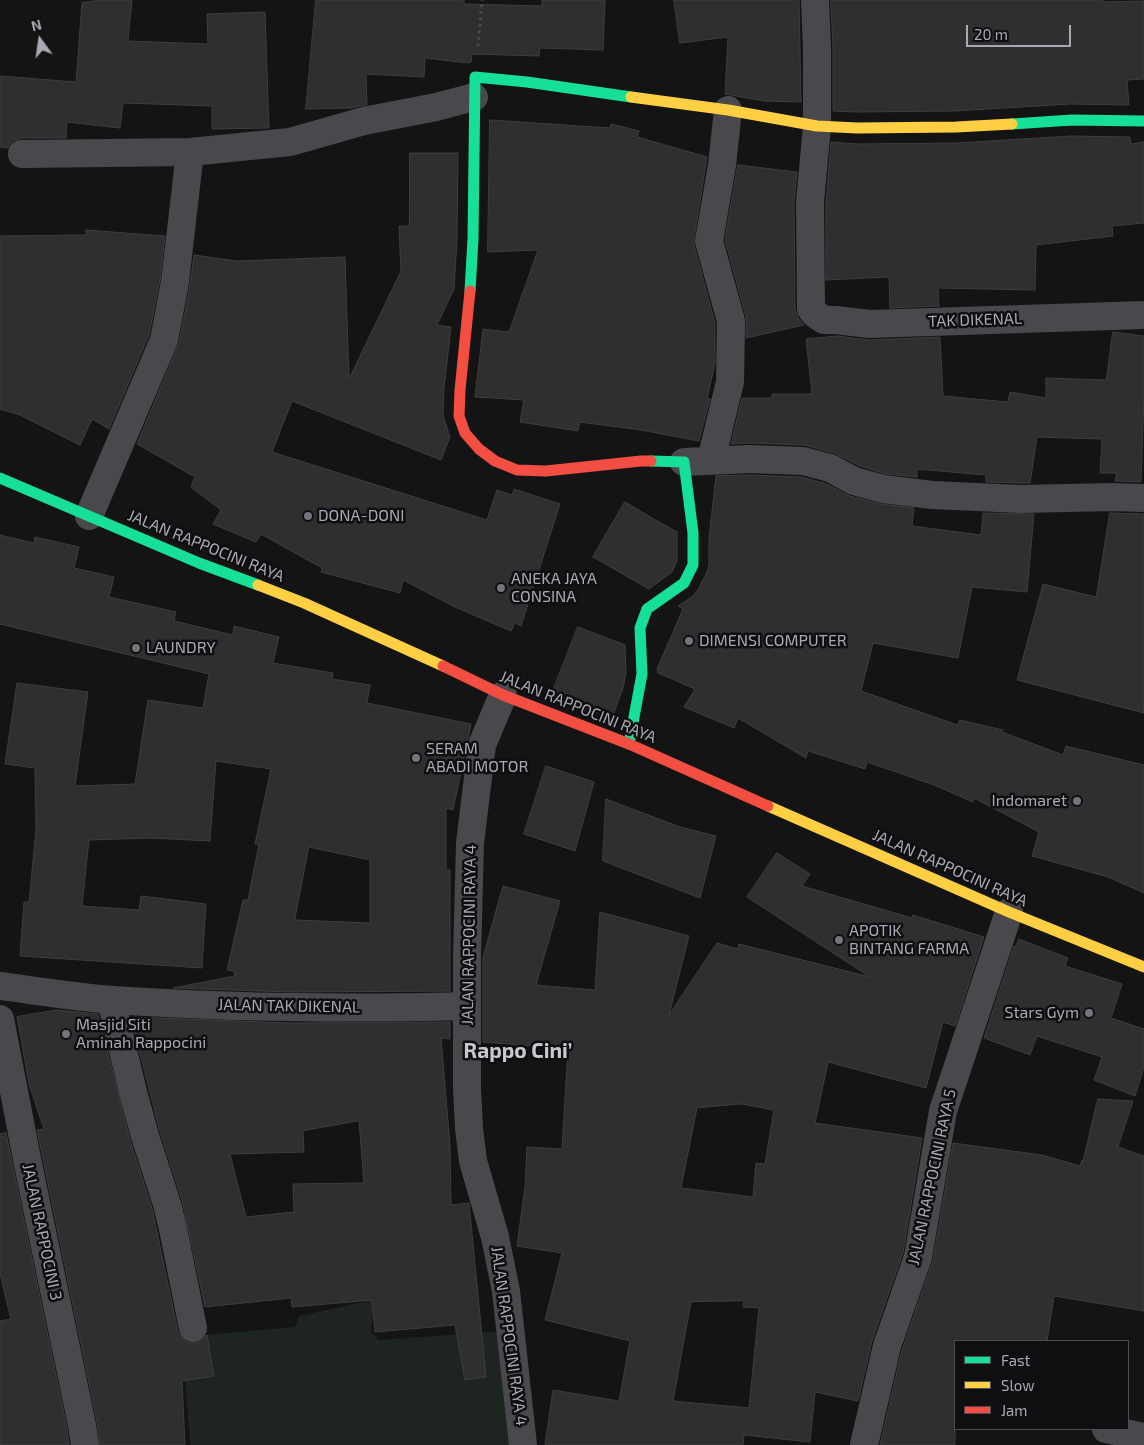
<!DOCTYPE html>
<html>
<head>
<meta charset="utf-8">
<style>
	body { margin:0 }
	#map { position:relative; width:1144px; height:1445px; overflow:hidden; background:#141414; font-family:"Exo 2",sans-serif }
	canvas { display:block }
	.legend { position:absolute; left:954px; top:1340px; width:175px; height:90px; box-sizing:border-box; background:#0f0e10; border:1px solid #4c4c52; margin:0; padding:6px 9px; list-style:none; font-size:15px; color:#a7a9b4 }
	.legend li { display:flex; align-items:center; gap:10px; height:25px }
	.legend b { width:25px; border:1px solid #4c4c52 }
	.north { position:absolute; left:15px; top:15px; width:50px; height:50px; -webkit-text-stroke:4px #0f0e10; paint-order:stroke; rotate:346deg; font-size:14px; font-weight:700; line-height:20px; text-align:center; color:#a7a9b4 }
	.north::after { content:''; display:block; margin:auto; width:18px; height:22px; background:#a7a9b4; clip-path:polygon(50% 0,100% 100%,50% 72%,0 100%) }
	.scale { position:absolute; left:966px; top:25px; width:105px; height:22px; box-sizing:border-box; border:2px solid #a7a9b4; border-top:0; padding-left:6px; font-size:15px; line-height:18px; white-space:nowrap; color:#a7a9b4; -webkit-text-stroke:4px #0f0e10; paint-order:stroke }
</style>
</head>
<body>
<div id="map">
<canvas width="1144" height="1445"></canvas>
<ul class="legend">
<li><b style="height:6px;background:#16e098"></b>Fast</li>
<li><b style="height:6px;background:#ffcf43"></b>Slow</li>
<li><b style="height:6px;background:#f24e42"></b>Jam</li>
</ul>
<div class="north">N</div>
<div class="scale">20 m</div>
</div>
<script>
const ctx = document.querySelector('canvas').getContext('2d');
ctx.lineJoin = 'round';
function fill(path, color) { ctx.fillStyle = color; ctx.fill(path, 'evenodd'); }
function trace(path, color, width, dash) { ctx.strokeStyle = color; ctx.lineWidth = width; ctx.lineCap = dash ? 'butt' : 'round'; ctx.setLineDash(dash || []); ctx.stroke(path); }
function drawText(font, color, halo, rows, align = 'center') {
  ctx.font = font + ' "Exo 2",sans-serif'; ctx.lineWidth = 5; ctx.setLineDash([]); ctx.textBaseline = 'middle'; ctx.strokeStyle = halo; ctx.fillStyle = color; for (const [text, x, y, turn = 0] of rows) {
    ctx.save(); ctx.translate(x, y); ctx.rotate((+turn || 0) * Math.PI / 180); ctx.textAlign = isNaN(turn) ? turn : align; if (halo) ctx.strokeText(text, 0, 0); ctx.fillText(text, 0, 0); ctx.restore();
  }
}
fill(new Path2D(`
	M 374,1300 L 371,1332 L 379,1340 L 503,1331 L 516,1445 L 190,1445 L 182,1337 L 295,1327 L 299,1316 Z`), '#1e241f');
const building = new Path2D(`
	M 103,0 L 132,0 L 128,41 L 208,44 L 207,14 L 265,12 L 269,128 L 212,129 L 212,106 L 123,103 L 120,128 L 67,122 L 66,138 L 22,138 L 14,141 L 8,148 L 0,147 L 0,76 L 76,82 L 82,3 Z
	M 316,0 L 464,0 L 464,4 L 542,6 L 542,0 L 605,0 L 603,50 L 540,48 L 539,56 L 472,54 L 471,62 L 468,63 L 425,58 L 424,77 L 366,74 L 367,105 L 351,108 L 306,109 Z
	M 674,0 L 799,0 L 801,102 L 764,101 L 725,94 L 728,37 L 680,43 Z
	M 831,0 L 1103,0 L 1103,2 L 1144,1 L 1144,79 L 1127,80 L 1129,105 L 1071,104 L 955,111 L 857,112 L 833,111 L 833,48 Z
	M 490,120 L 610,128 L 611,124 L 639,131 L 637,137 L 707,157 L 694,239 L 694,245 L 715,323 L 715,363 L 707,399 L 710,399 L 699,441 L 641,430 L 580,422 L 578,431 L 520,422 L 524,400 L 475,397 L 483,329 L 509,332 L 538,250 L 488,252 Z
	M 1072,136 L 1130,137 L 1131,144 L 1144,142 L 1144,223 L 1112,226 L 1113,236 L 1036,245 L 1035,290 L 938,288 L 939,306 L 890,308 L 889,277 L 826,280 L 826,203 L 831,142 L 857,144 L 956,143 Z
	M 410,153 L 458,153 L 457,239 L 454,289 L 437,325 L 451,327 L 444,388 L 443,415 L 450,437 L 441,460 L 292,401 L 272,452 L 487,520 L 497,490 L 512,495 L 514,489 L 560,504 L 521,626 L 515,623 L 511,631 L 455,607 L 403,580 L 400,593 L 321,572 L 322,568 L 261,534 L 256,542 L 213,524 L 221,510 L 191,487 L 195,477 L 137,444 L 179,343 L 190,285 L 194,255 L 237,261 L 345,257 L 349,379 L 401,271 L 399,226 L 409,226 Z
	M 738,165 L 797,172 L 794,202 L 795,309 L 798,318 L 804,325 L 746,338 L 746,317 L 725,240 Z
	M 86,230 L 165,236 L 160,280 L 149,335 L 109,429 L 92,419 L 80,445 L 20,415 L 0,409 L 0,236 L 86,235 Z
	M 1113,332 L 1144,336 L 1144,395 L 1141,482 L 1115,481 L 1117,473 L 1100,473 L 1102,439 L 1037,437 L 1030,483 L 1021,483 L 986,482 L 986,475 L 917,469 L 917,477 L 886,474 L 860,466 L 834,453 L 804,445 L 751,443 L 731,444 L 742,398 L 772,398 L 772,394 L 812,394 L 806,339 L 837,336 L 869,340 L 940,337 L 943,396 L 1008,402 L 1010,392 L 1046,398 L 1046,378 L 1106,380 Z
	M 750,475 L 801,477 L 824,483 L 850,496 L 881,504 L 914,508 L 912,526 L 981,535 L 983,513 L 1034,514 L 1027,592 L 972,587 L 958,658 L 873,643 L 861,691 L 957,725 L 960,720 L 1003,730 L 1002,732 L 1063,755 L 1066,746 L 1144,765 L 1144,893 L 1108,877 L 1032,856 L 1039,832 L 974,798 L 973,802 L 934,785 L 867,762 L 865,769 L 808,751 L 806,758 L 738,718 L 734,728 L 684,707 L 695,689 L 658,673 L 657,669 L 683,609 L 678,606 L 693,596 L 698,590 L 707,572 L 709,565 L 709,538 L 716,476 Z
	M 625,502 L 652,518 L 677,532 L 677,561 L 672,572 L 649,589 L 593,557 Z
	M 1110,513 L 1144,514 L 1144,713 L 1017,680 L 1043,584 L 1096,597 Z
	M 0,535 L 34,543 L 35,537 L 79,547 L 74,568 L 114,577 L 109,597 L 176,612 L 174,621 L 233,635 L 234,626 L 279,637 L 273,663 L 333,673 L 332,679 L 370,685 L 367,703 L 471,724 L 453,810 L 446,808 L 446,870 L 450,870 L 450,991 L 290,992 L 173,988 L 235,976 L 234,971 L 227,970 L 243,900 L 248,900 L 259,844 L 255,844 L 271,769 L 216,761 L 210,841 L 152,838 L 89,840 L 82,906 L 139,910 L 141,896 L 206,904 L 202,968 L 20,956 L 24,902 L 29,902 L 36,830 L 35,768 L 5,764 L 17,683 L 88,692 L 75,786 L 135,784 L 148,700 L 203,708 L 209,674 L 0,624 ZM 309,847 L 370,860 L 370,923 L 295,920 Z
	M 578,627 L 625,645 L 626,673 L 623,688 L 612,718 L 551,696 Z
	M 546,766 L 594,782 L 575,851 L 524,834 Z
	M 606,799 L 680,827 L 716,836 L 700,898 L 603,861 Z
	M 777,853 L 810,874 L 802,886 L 912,918 L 913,915 L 984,937 L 955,1026 L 943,1022 L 926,1088 L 828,1062 L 815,1123 L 922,1138 L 903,1253 L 872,1341 L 858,1401 L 815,1392 L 810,1442 L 744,1435 L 743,1445 L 545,1445 L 553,1390 L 619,1401 L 630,1341 L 545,1320 L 562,1253 L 517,1246 L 525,1187 L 527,1147 L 562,1149 L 568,1049 L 483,1042 L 483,957 L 503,886 L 560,901 L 536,985 L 595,990 L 600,912 L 689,936 L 669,1015 L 717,943 L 738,949 L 739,944 L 870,977 L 747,897 ZM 742,1104 L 774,1110 L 765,1164 L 756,1163 L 753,1197 L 681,1188 L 697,1108 ZM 744,1301 L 743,1307 L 759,1308 L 749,1408 L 673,1401 L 691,1302 Z
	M 1019,939 L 1068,958 L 1065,966 L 1122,984 L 1111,1018 L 1144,1029 L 1144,1067 L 1135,1096 L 1094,1080 L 1102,1057 L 1037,1036 L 1030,1055 L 984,1038 L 1014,946 L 1016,946 Z
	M 57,1010 L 98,1014 L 130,1140 L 152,1208 L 178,1332 L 182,1339 L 188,1343 L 197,1343 L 203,1340 L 207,1335 L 214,1376 L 182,1381 L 185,1445 L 100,1445 L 97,1422 L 37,1130 L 44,1129 L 29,1084 L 17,1017 Z
	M 131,1017 L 290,1023 L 450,1022 L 450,1039 L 441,1038 L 450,1145 L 451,1205 L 469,1203 L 486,1377 L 465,1380 L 455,1325 L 375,1332 L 372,1300 L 292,1307 L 291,1298 L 205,1307 L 182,1200 L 160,1132 ZM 359,1121 L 364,1183 L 293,1184 L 294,1212 L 246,1217 L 230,1154 L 304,1152 L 303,1131 Z
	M 1098,1099 L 1133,1101 L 1118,1147 L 1144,1156 L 1144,1311 L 1054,1296 L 1047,1341 L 955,1341 L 955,1445 L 880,1445 L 902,1350 L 933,1260 L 953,1143 L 1042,1155 L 1080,1166 L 1082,1160 L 1083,1160 Z
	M 6,1133 L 67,1428 L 69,1445 L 0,1445 L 0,1321 L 11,1319 L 0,1274 L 0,1134 Z`);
fill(building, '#2f2f30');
trace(building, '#3d3e40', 1);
trace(new Path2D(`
	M 478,46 L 482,0`), '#4a4b4e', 3, [2.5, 4]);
trace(new Path2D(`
	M 815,0 L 817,48 L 817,126 L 810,202 L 811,309 L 815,314 L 824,320 L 836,320 L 869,324 L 1144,315
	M 22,154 L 190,152 L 290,142 L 364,121 L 436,107 L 474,97
	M 711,460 L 730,382 L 731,321 L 709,241 L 722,165 L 728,110
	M 684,462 L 750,459 L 803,461 L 830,468 L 854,481 L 883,489 L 932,495 L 1021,499 L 1112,497 L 1144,498
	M 89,516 L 164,340 L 175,282 L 190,152
	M 503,695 L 482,745 L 470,843 L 467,958 L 467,1088 L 469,1128 L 473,1161 L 495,1237 L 506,1291 L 523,1445
	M 0,986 C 38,991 76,997 113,1000 C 231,1008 349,1009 467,1006
	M 111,1000 L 133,1092 L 145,1136 L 167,1204 L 173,1229 L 193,1328
	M 0,1019 L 28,1164 L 82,1425 L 85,1445
	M 1106,1429 L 1144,1437
	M 864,1445 L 887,1346 L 918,1257 L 943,1111 L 1009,912`), '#49494d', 28);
trace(new Path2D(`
	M 1012,124 L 1072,120 L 1144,121
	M 470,291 L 473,239 L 475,77 L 527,82 L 631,97
	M 0,478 L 199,563 L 258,585
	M 629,744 L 642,674 L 640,628 L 647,609 L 684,583 L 693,565 L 693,533 L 684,462 L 651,461`), '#16e098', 11);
trace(new Path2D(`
	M 631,97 L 728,110 L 817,126 L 857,128 L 956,127 L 1012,124
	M 258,585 L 304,603 L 443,666
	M 768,806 L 1009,912 L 1144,967`), '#ffcf43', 11);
trace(new Path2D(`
	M 470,291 L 460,390 L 459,416 L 465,433 L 479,449 L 495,461 L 517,470 L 546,471 L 641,461 L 651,461
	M 443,666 L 503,695 L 629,744 L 768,806`), '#f24e42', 11);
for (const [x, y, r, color] of [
	[308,516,5,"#74757c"],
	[501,588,5,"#74757c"],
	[689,641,5,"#74757c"],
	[136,648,5,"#74757c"],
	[416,758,5,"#74757c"],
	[1077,801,5,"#74757c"],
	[839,940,5,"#74757c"],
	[1089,1013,5,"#74757c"],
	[66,1034,5,"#74757c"]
]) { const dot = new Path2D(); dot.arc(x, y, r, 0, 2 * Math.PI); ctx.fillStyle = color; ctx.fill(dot); trace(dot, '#0f0e10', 2); }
drawText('16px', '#a7a9b4', '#0f0e10', [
	["TAK DIKENAL",975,320,-2],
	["JALAN RAPPOCINI RAYA",206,546,22],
	["JALAN RAPPOCINI RAYA",578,707,22],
	["JALAN RAPPOCINI RAYA",950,868,24],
	["JALAN RAPPOCINI RAYA 4",469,935,-89],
	["JALAN TAK DIKENAL",289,1006,1],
	["JALAN RAPPOCINI RAYA 5",932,1177,-78],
	["JALAN RAPPOCINI 3",42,1232,78],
	["JALAN RAPPOCINI RAYA 4",509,1336,82]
]);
drawText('16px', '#a7a9b4', '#0f0e10', [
	["DONA-DONI",318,516],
	["ANEKA JAYA",511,579],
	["CONSINA",511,597],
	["DIMENSI COMPUTER",699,641],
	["LAUNDRY",146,648],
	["SERAM",426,749],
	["ABADI MOTOR",426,767],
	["Indomaret",1067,801,"right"],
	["APOTIK",849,931],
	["BINTANG FARMA",849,949],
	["Stars Gym",1079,1013,"right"],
	["Masjid Siti",76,1025],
	["Aminah Rappocini",76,1043]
], 'left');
drawText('bold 21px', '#c7c9d0', '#0f0e10', [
	["Rappo Ciniʼ",518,1051]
]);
</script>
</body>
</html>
